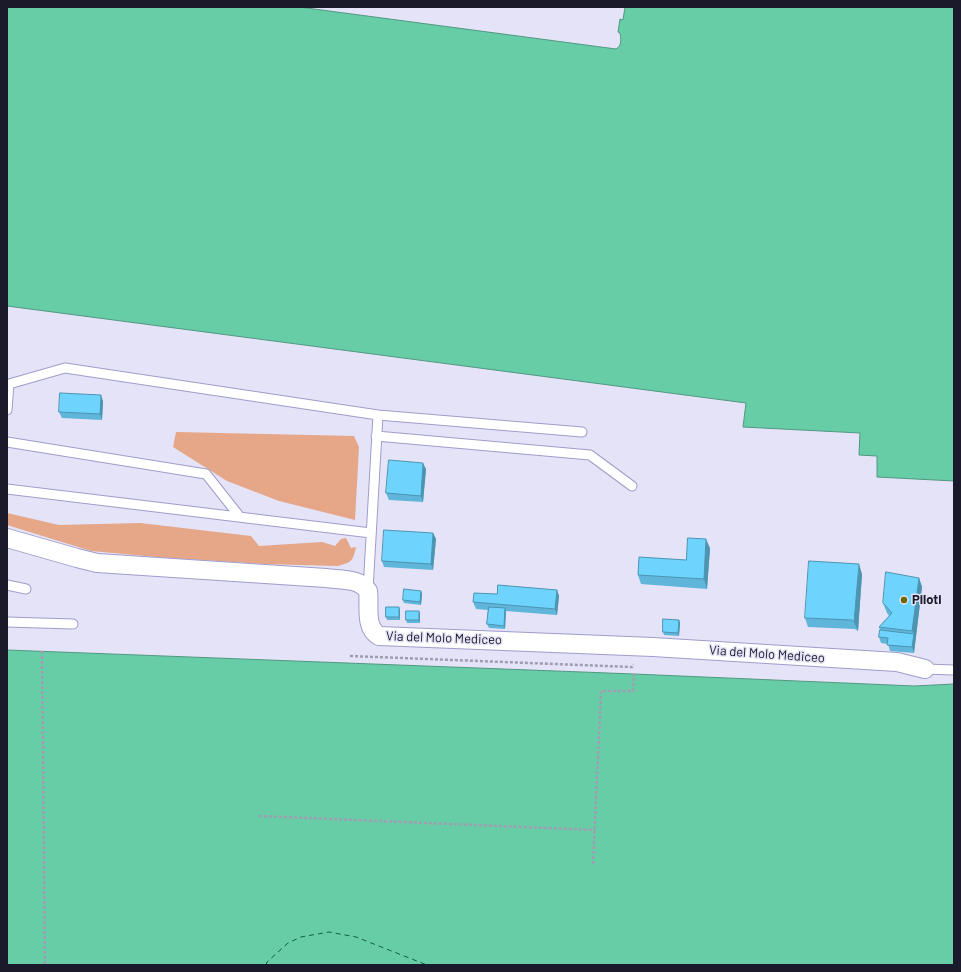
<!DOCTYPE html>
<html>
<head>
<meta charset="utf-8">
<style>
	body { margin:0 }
	#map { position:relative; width:961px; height:972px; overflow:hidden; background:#e4e3f7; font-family:Barlow,sans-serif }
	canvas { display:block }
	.frame { position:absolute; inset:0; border:8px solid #1b1a2b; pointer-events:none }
</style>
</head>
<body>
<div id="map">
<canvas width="961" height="972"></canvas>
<div class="frame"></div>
</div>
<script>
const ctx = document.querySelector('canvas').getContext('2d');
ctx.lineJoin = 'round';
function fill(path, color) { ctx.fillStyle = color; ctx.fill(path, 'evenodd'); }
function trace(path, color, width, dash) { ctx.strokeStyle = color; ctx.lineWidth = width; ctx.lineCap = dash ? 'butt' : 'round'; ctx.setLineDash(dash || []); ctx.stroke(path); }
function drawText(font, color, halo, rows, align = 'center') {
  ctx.font = font + ' Barlow,sans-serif'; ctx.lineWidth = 3; ctx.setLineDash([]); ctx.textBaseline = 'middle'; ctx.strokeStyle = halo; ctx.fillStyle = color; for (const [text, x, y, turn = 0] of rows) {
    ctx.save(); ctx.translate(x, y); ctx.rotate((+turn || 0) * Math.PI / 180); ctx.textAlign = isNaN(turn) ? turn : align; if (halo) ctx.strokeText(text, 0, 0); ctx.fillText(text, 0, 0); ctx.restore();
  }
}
fill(new Path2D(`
	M 176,432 L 354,436 L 359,447 L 355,520 L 279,501 L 227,481 L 173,447 Z
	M 7,513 L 59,525 L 140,523 L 251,536 L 259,546 L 322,542 L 335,546 L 341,539 L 346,538 L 351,548 L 356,547 C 353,561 352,562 338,566 L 264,564 L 156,557 L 91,551 L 7,525 Z`), '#e6a688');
const water = new Path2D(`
	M 7,7 L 299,7 L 616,49 C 622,46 621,39 620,33 L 618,32 L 620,19 L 623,20 L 625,7 L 954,7 L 954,481 L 877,477 L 877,456 L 859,455 L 860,433 L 743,427 L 746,403 L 7,306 Z
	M 7,650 L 634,674 L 914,686 L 954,684 L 954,965 L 7,965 Z`);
fill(water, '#67cda7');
trace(water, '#509782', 1);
trace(new Path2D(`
	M 266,965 L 267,962 L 288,943 L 301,937 L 329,932 L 356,937 L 427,965`), '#0d6047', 1, [5, 4]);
const service = new Path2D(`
	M 7,410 L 9,384 L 65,368 L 378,415 L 582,432
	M 376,436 L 590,455 L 632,486
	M 7,442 L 206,474 L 240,517
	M 7,489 L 371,533
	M 7,585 L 26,589
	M 368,590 L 378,415
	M 7,622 L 73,624
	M 925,669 L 954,670`);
const minor = new Path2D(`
	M 7,538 L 77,558 L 97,563 L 326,578 C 341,580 359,578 368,591 C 370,606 364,627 379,636 L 653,647 L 897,662 L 925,669`);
trace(service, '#9f9dcb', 11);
trace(minor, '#9f9dcb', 20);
trace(new Path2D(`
	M 42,651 L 45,965
	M 350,656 L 632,667 L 633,664
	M 259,816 L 595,830
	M 593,864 L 601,691 L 633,691 L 634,674`), '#9f9eb1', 2.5, [3, 2]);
trace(service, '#fff', 9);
trace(minor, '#fff', 18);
fill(new Path2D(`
	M 103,401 L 102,420 L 62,418 L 59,412 Z
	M 426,469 L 423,502 L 389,500 L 386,493 Z
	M 433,533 L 436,539 L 433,570 L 384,567 L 382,561 Z
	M 710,548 L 707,589 L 641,584 L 638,575 L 686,560 Z
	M 862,574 L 858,631 L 855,629 L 808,627 L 805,618 Z
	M 919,578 L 922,587 L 914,653 L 890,651 L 888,644 L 881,643 L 879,637 L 880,630 L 879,627 L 889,616 L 887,613 L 883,603 Z
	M 557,590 L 559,596 L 557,615 L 506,611 L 505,629 L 489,628 L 487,624 L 488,610 L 476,609 L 473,602 L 497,594 Z
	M 421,591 L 422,594 L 421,605 L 404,603 L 403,600 Z
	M 400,610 L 400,620 L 387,620 L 386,617 Z
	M 419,611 L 420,614 L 420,623 L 407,623 L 406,620 Z
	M 679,620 L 680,623 L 679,636 L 664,635 L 663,632 Z`), '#5fb6da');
fill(new Path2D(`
	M 101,395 L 103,401 L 102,420 L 100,414 Z
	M 423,463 L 426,469 L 423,502 L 421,496 Z
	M 433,533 L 436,539 L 433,570 L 431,564 Z
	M 706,539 L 710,548 L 707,589 L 704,579 Z
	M 859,564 L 862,574 L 858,631 L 854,622 Z
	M 919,578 L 922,587 L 914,653 L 912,647 L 914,634 L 912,631 Z
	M 557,590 L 559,596 L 557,615 L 555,609 Z
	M 421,591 L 422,594 L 421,605 L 420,602 Z
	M 399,607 L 400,610 L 400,620 L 399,617 Z
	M 505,608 L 506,611 L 505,629 L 504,626 Z
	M 419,611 L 420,614 L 420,623 L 419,620 Z
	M 679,620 L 680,623 L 679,636 L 678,633 Z`), '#4d94b1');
const building = new Path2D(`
	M 60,393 L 101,395 L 100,414 L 59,412 Z
	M 389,460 L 423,463 L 421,496 L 386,493 Z
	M 384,530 L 433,533 L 431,564 L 382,561 Z
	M 688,538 L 706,539 L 704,579 L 638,575 L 639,557 L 686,560 Z
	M 809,561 L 859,564 L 854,622 L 852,620 L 805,618 Z
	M 886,572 L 919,578 L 912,631 L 879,627 L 892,613 L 883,603 Z
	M 498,585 L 557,590 L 555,609 L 473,602 L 474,593 L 497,594 Z
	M 404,589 L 421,591 L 420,602 L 403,600 Z
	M 386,607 L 399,607 L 399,617 L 386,617 Z
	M 489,607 L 505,608 L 504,626 L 487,624 Z
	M 406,611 L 419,611 L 419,620 L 406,620 Z
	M 663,619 L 679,620 L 678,633 L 663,632 Z
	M 880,630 L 914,634 L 912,647 L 887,645 L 888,638 L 879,637 Z`);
fill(building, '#6ed4fd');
trace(building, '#4d94b1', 1);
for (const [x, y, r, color] of [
	[904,600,4,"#6d6902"]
]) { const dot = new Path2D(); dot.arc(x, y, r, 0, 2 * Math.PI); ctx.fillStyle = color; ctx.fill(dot); trace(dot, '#e4e3f7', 1.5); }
drawText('bold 13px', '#1b1a2b', '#e4e3f7', [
	["Piloti",912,600]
], 'left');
drawText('13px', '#1b1a2b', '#e4e3f7', [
	["Via del Molo Mediceo",444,638,2],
	["Via del Molo Mediceo",767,654,4]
]);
</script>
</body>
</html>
